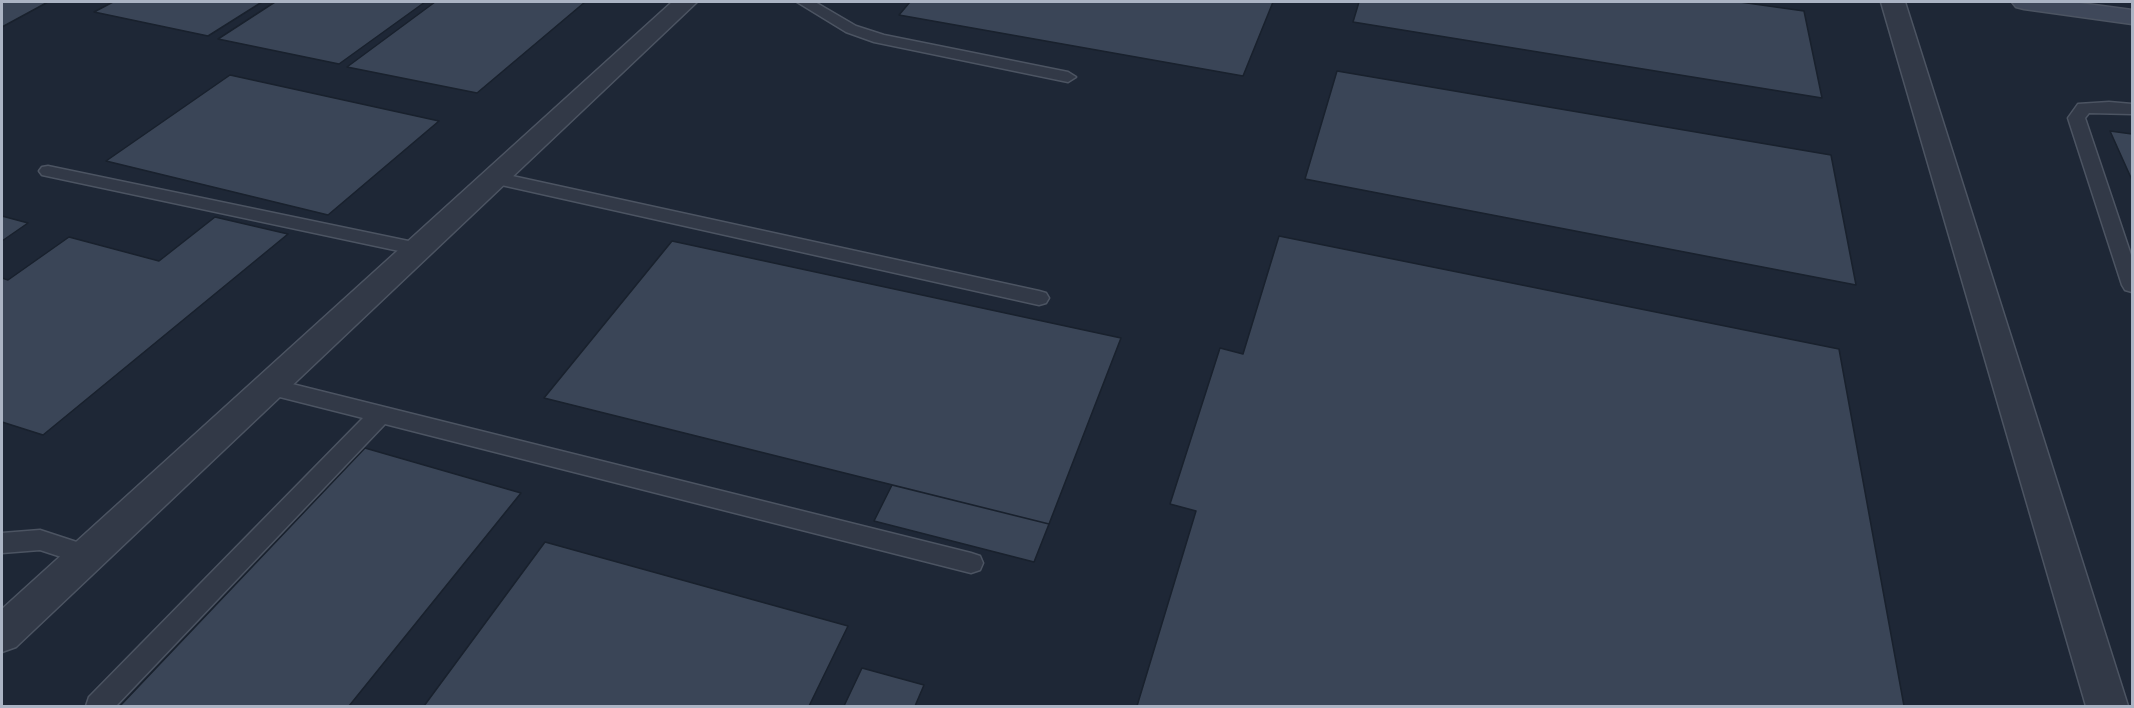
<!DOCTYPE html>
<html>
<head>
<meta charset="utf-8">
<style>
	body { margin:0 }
	#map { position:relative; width:2134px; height:708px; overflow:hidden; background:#1e2736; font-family:"PT Sans",sans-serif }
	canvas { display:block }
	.frame { position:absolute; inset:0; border:3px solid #abb4c4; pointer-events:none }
</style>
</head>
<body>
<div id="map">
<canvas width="2134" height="708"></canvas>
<div class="frame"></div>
</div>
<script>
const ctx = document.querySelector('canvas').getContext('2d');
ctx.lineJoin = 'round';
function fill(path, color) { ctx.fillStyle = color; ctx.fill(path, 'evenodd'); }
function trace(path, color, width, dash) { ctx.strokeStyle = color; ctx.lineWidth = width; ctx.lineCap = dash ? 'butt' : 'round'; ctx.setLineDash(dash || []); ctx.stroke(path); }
const building = new Path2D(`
	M 2,2 L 48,2 L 2,27 Z
	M 113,2 L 262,2 L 208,36 L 94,12 Z
	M 275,2 L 425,2 L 339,64 L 218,39 Z
	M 435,2 L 585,2 L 477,93 L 347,67 Z
	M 910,2 L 1273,2 L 1243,76 L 899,15 Z
	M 1359,2 L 1740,2 L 1804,11 L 1822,98 L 1353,22 Z
	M 1337,71 L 1831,155 L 1856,285 L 1305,179 Z
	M 230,75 L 439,121 L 328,215 L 106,161 Z
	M 2110,131 L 2132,134 L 2132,180 Z
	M 2,216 L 28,223 L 2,241 Z
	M 215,217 L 288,234 L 43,435 L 2,422 L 2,278 L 8,280 L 69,237 L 159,261 Z
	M 1279,236 L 1839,349 L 1904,706 L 1137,706 L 1196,511 L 1170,504 L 1220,348 L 1243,354 Z
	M 672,241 L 1121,338 L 1049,524 L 544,398 Z
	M 365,448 L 521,493 L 349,706 L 120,706 Z
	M 892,485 L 1049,524 L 1034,562 L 874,521 Z
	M 545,542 L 848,626 L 809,706 L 424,706 Z
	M 862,668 L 924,685 L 915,706 L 844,706 Z`);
fill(building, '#3a4557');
trace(building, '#19212d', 1.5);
const lane = new Path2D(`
	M 797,2 L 815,2 L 856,26 L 884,35 L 1068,72 L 1076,77 L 1068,82 L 874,42 L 846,32 Z
	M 2109,102 L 2132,104 L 2132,114 L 2089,113 L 2085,118 L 2132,258 L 2132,292 L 2125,290 L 2122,285 L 2068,118 L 2078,104 Z
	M 48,166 L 418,243 L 425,245 L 428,249 L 425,253 L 418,255 L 42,175 L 39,171 L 42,167 Z
	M 494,172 L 1039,291 L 1046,293 L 1049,298 L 1046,303 L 1039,305 L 488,182 L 485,178 L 488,174 Z
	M 268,378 L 971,553 L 980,556 L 983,563 L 980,570 L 971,573 L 385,424 L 116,706 L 86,706 L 89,697 L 363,418 L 260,392 L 257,386 L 260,380 Z
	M 40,530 L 95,548 L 98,555 L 95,562 L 86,565 L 40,550 L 2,553 L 2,533 Z`);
const street = new Path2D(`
	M 672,2 L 697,2 L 16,647 L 2,652 L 2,609 Z
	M 1881,2 L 1905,2 L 2128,706 L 2086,706 Z`);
const secondary = new Path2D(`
	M 2012,2 L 2072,2 L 2132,10 L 2132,24 L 2024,9 L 2016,7 Z`);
trace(lane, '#4c5462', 3);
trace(street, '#4c5462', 3);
trace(secondary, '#4c5462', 3);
fill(lane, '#323947');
fill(street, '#323947');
fill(secondary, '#3f485a');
</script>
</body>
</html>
